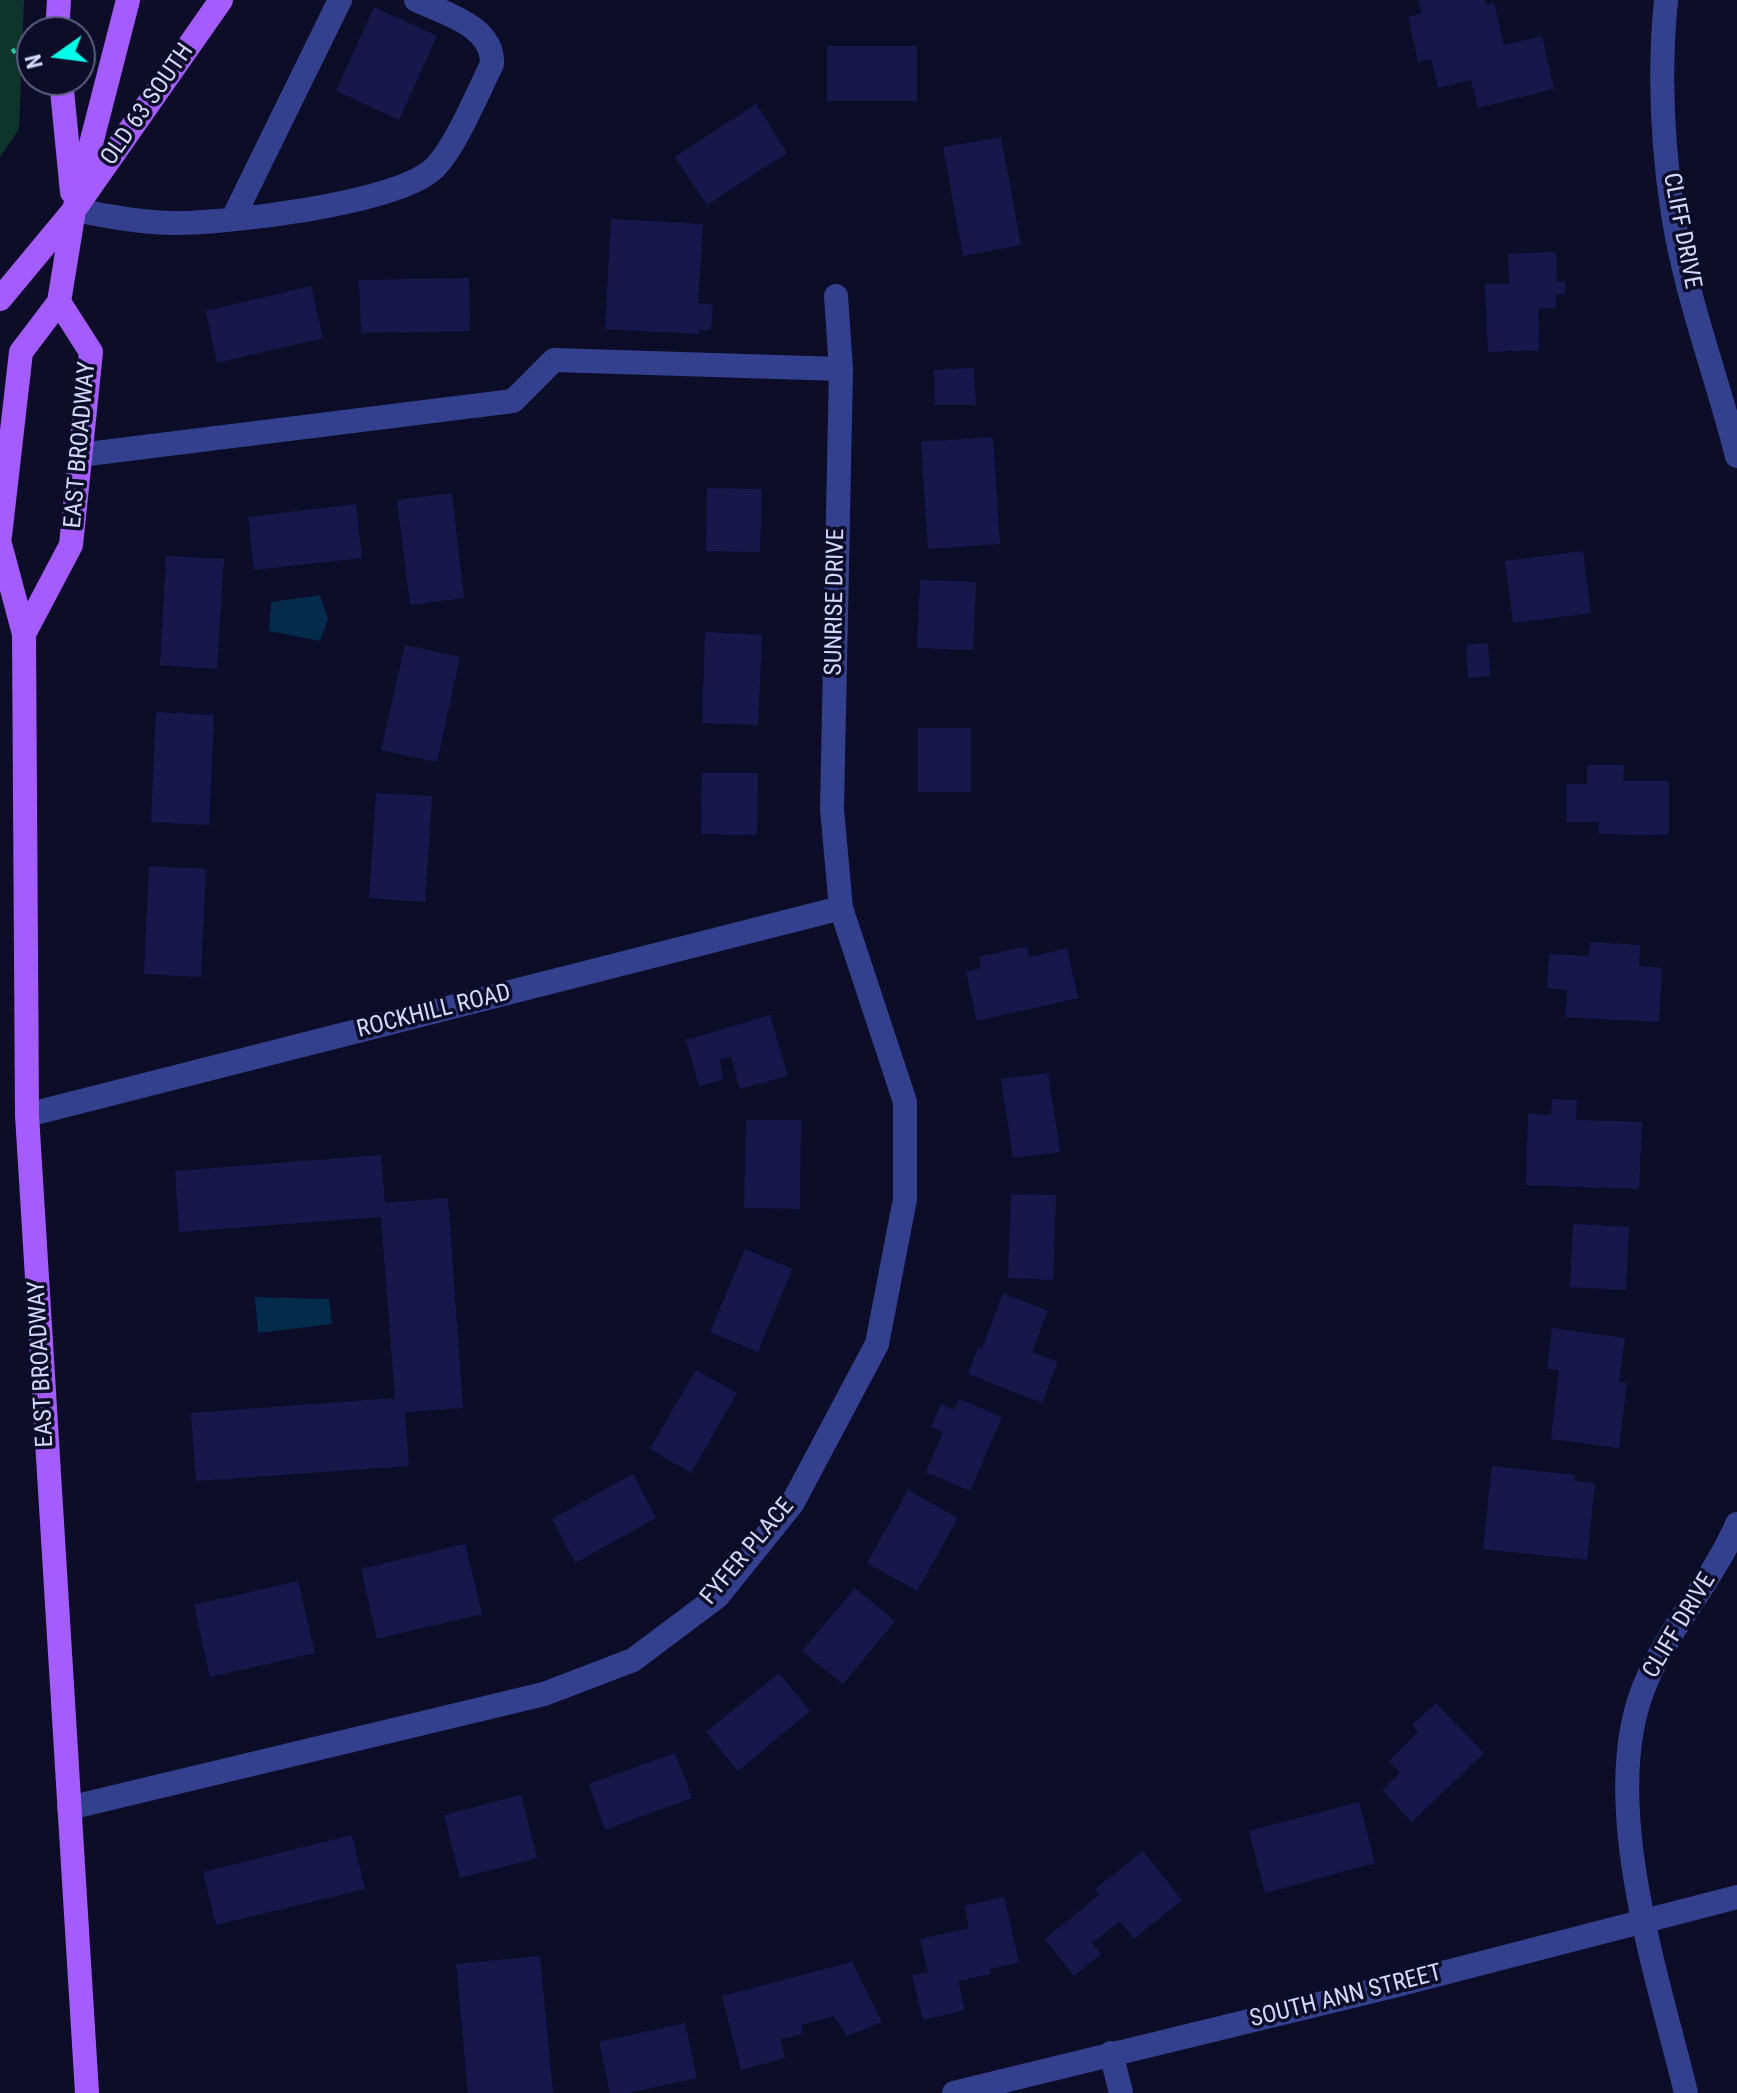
<!DOCTYPE html>
<html>
<head>
<meta charset="utf-8">
<style>
	body { margin:0 }
	#map { position:relative; width:1737px; height:2093px; overflow:hidden; background:#0d0d29; font-family:"Roboto Condensed",sans-serif }
	canvas { display:block }
	.north { position:absolute; left:16px; top:16px; width:80px; height:80px; box-sizing:border-box; background:#0d0d29; border:2px solid #5d5e7f; border-radius:50%; rotate:256deg; font-size:22px; font-weight:700; line-height:32px; text-align:center; color:#d5d8ff }
	.north::after { content:''; display:block; margin:auto; width:28px; height:36px; background:#01ffe9; clip-path:polygon(50% 0,100% 100%,50% 72%,0 100%) }
</style>
</head>
<body>
<div id="map">
<canvas width="1737" height="2093"></canvas>
<div class="north">N</div>
</div>
<script>
const ctx = document.querySelector('canvas').getContext('2d');
ctx.lineJoin = 'round';
function fill(path, color) { ctx.fillStyle = color; ctx.fill(path, 'evenodd'); }
function trace(path, color, width, dash) { ctx.strokeStyle = color; ctx.lineWidth = width; ctx.lineCap = dash ? 'butt' : 'round'; ctx.setLineDash(dash || []); ctx.stroke(path); }
function drawText(font, color, halo, rows, align = 'center') {
  ctx.font = font + ' "Roboto Condensed",sans-serif'; ctx.lineWidth = 7; ctx.setLineDash([]); ctx.textBaseline = 'middle'; ctx.strokeStyle = halo; ctx.fillStyle = color; for (const [text, x, y, turn = 0] of rows) {
    ctx.save(); ctx.translate(x, y); ctx.rotate((+turn || 0) * Math.PI / 180); ctx.textAlign = isNaN(turn) ? turn : align; if (halo) ctx.strokeText(text, 0, 0); ctx.fillText(text, 0, 0); ctx.restore();
  }
}
fill(new Path2D(`
	M 0,0 L 24,0 L 19,129 L 0,157 Z`), '#0f342c');
fill(new Path2D(`
	M 320,595 L 328,619 L 320,641 L 269,631 L 271,602 Z
	M 255,1297 L 329,1299 L 332,1324 L 258,1333 Z`), '#042b4b');
fill(new Path2D(`
	M 1418,0 L 1485,0 L 1486,5 L 1494,3 L 1504,45 L 1542,36 L 1554,89 L 1478,108 L 1471,80 L 1438,88 L 1431,59 L 1418,62 L 1408,17 L 1422,13 Z
	M 374,7 L 437,36 L 399,120 L 336,91 Z
	M 827,46 L 917,46 L 917,101 L 827,101 Z
	M 756,104 L 787,153 L 707,205 L 675,157 Z
	M 1001,137 L 1021,245 L 963,256 L 943,147 Z
	M 611,219 L 703,224 L 698,303 L 713,305 L 711,330 L 699,330 L 699,334 L 605,329 Z
	M 1556,252 L 1557,282 L 1565,281 L 1565,294 L 1556,294 L 1556,308 L 1538,309 L 1539,350 L 1488,352 L 1485,284 L 1509,284 L 1508,254 Z
	M 469,278 L 470,331 L 361,333 L 359,280 Z
	M 311,286 L 323,338 L 217,363 L 206,311 Z
	M 974,368 L 976,405 L 935,405 L 934,370 Z
	M 993,437 L 1000,544 L 928,549 L 921,442 Z
	M 707,488 L 762,489 L 760,552 L 706,551 Z
	M 452,493 L 464,598 L 410,605 L 397,500 Z
	M 356,504 L 362,558 L 254,570 L 248,517 Z
	M 1583,551 L 1591,613 L 1513,623 L 1505,561 Z
	M 166,556 L 224,559 L 217,669 L 160,665 Z
	M 920,580 L 976,582 L 973,650 L 917,648 Z
	M 705,632 L 762,635 L 758,725 L 702,723 Z
	M 1488,643 L 1490,676 L 1468,678 L 1466,645 Z
	M 405,645 L 460,657 L 437,762 L 381,750 Z
	M 156,712 L 214,715 L 209,825 L 151,822 Z
	M 918,728 L 971,728 L 971,792 L 918,792 Z
	M 1587,765 L 1624,765 L 1623,781 L 1669,781 L 1669,835 L 1599,834 L 1599,822 L 1567,822 L 1567,784 L 1587,784 Z
	M 702,773 L 758,773 L 757,835 L 701,834 Z
	M 376,793 L 432,796 L 425,902 L 369,898 Z
	M 149,866 L 206,869 L 201,977 L 144,974 Z
	M 1590,942 L 1640,945 L 1639,966 L 1662,968 L 1659,1022 L 1565,1017 L 1567,990 L 1547,988 L 1549,954 L 1589,956 Z
	M 1027,946 L 1029,957 L 1067,948 L 1078,998 L 977,1021 L 966,972 L 981,968 L 979,957 Z
	M 770,1015 L 788,1076 L 740,1089 L 731,1057 L 719,1060 L 724,1079 L 699,1086 L 686,1040 Z
	M 1048,1073 L 1060,1152 L 1013,1158 L 1001,1079 Z
	M 1552,1099 L 1577,1100 L 1576,1120 L 1642,1122 L 1639,1189 L 1526,1185 L 1528,1114 L 1551,1115 Z
	M 746,1120 L 801,1120 L 800,1209 L 744,1208 Z
	M 381,1155 L 385,1203 L 448,1198 L 463,1408 L 405,1412 L 409,1466 L 196,1481 L 191,1413 L 395,1398 L 381,1217 L 179,1232 L 175,1171 Z
	M 1011,1194 L 1056,1195 L 1053,1280 L 1008,1278 Z
	M 1573,1224 L 1629,1227 L 1626,1290 L 1570,1287 Z
	M 745,1249 L 792,1269 L 758,1352 L 710,1332 Z
	M 1003,1293 L 1048,1311 L 1032,1352 L 1058,1362 L 1042,1403 L 968,1374 L 978,1348 L 982,1349 Z
	M 1552,1328 L 1625,1338 L 1619,1382 L 1627,1383 L 1619,1448 L 1551,1439 L 1559,1370 L 1547,1369 Z
	M 696,1370 L 737,1393 L 691,1473 L 650,1449 Z
	M 959,1399 L 1002,1417 L 970,1491 L 926,1472 L 943,1432 L 931,1427 L 941,1404 L 954,1410 Z
	M 1492,1466 L 1575,1475 L 1574,1481 L 1595,1483 L 1587,1560 L 1483,1549 Z
	M 633,1474 L 656,1518 L 575,1563 L 552,1519 Z
	M 908,1490 L 958,1518 L 917,1591 L 867,1563 Z
	M 465,1544 L 482,1614 L 377,1639 L 361,1569 Z
	M 298,1581 L 315,1653 L 210,1677 L 194,1605 Z
	M 855,1588 L 895,1621 L 843,1684 L 802,1651 Z
	M 779,1673 L 810,1711 L 738,1771 L 706,1732 Z
	M 1436,1703 L 1484,1753 L 1412,1822 L 1382,1790 L 1400,1773 L 1389,1761 L 1418,1732 L 1412,1725 Z
	M 675,1753 L 692,1798 L 605,1830 L 589,1784 Z
	M 521,1795 L 537,1858 L 460,1878 L 444,1815 Z
	M 1359,1802 L 1375,1863 L 1265,1893 L 1249,1831 Z
	M 352,1835 L 365,1889 L 216,1925 L 203,1872 Z
	M 1143,1851 L 1182,1900 L 1134,1939 L 1120,1921 L 1092,1943 L 1101,1954 L 1074,1976 L 1045,1939 L 1099,1895 L 1095,1889 Z
	M 1004,1897 L 1019,1962 L 990,1969 L 991,1974 L 958,1981 L 965,2010 L 923,2020 L 912,1975 L 928,1972 L 920,1939 L 969,1928 L 964,1906 Z
	M 540,1956 L 553,2093 L 468,2093 L 456,1964 Z
	M 852,1962 L 882,2022 L 847,2036 L 834,2016 L 801,2025 L 803,2034 L 780,2039 L 785,2058 L 741,2070 L 722,1996 Z
	M 685,2023 L 697,2078 L 628,2093 L 610,2093 L 599,2042 Z`), '#18174c');
trace(new Path2D(`
	M 12,52 L 28,43`), '#21c69e', 5, [4, 6]);
trace(new Path2D(`
	M 1666,0 C 1659,71 1662,143 1673,214 C 1685,293 1717,377 1737,456
	M 74,210 C 107,216 138,222 171,223 C 225,224 393,204 432,170 C 454,151 478,92 492,64 C 494,26 445,14 416,0
	M 233,218 L 340,0
	M 80,455 L 513,401 L 554,360 L 841,369
	M 27,1115 L 841,908
	M 69,1808 L 544,1694 L 633,1660 L 717,1597 L 792,1504 L 877,1344 L 905,1199 L 905,1102 L 841,908 L 832,809 L 841,369 L 836,296
	M 1111,2053 L 1121,2093
	M 954,2093 L 1389,1987 L 1737,1897
	M 1686,2093 C 1658,1976 1596,1797 1646,1682 C 1670,1626 1713,1580 1737,1524`), '#33408d', 24);
trace(new Path2D(`
	M 57,32 L 59,0
	M 61,80 L 72,192
	M 0,299 L 74,210 L 221,0
	M 0,536 L 21,352 L 59,302 L 74,210 L 128,0
	M 0,544 L 24,634 L 27,1115 L 87,2093
	M 24,634 L 71,545 L 91,352 L 59,302`), '#a45cff', 24);
drawText('24px', '#d5d8ff', '#0d0d29', [
	["OLD 63 SOUTH",148,105,-55],
	["CLIFF DRIVE",1681,231,79],
	["EAST BROADWAY",81,445,-85],
	["SUNRISE DRIVE",836,602,-89],
	["ROCKHILL ROAD",434,1012,-14],
	["EAST BROADWAY",42,1364,-93],
	["FYFER PLACE",748,1552,-50],
	["CLIFF DRIVE",1680,1626,-59],
	["SOUTH ANN STREET",1346,1997,-14]
]);
</script>
</body>
</html>
